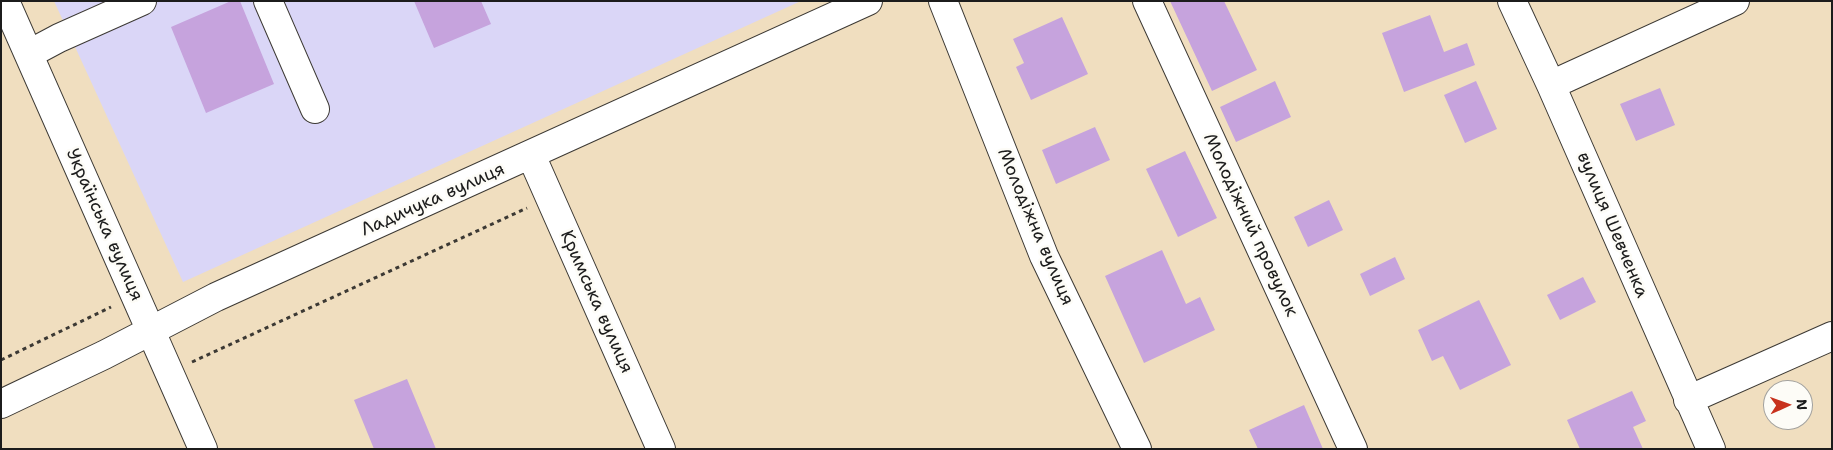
<!DOCTYPE html>
<html>
<head>
<meta charset="utf-8">
<style>
	body { margin:0 }
	#map { position:relative; width:1833px; height:450px; overflow:hidden; background:#f0debf; font-family:"Shantell Sans",sans-serif }
	canvas { display:block }
	.frame { position:absolute; inset:0; border:2px solid #1c1c1c; pointer-events:none }
	.north { position:absolute; left:1763px; top:380px; width:50px; height:50px; box-sizing:border-box; background:#fdfcf7; border:1px solid #a3a29f; border-radius:50%; rotate:88deg; font-size:14px; font-weight:700; line-height:20px; text-align:center; color:#1c1c1c }
	.north::after { content:''; display:block; margin:auto; width:18px; height:22px; background:#c8321e; clip-path:polygon(50% 0,100% 100%,50% 72%,0 100%) }
</style>
</head>
<body>
<div id="map">
<canvas width="1833" height="450"></canvas>
<div class="frame"></div>
<div class="north">N</div>
</div>
<script>
const ctx = document.querySelector('canvas').getContext('2d');
ctx.lineJoin = 'round';
function fill(path, color) { ctx.fillStyle = color; ctx.fill(path, 'evenodd'); }
function trace(path, color, width, dash) { ctx.strokeStyle = color; ctx.lineWidth = width; ctx.lineCap = dash ? 'butt' : 'round'; ctx.setLineDash(dash || []); ctx.stroke(path); }
function drawText(font, color, halo, rows, align = 'center') {
  ctx.font = font + ' "Shantell Sans",sans-serif'; ctx.lineWidth = 5; ctx.setLineDash([]); ctx.textBaseline = 'middle'; ctx.strokeStyle = halo; ctx.fillStyle = color; for (const [text, x, y, turn = 0] of rows) {
    ctx.save(); ctx.translate(x, y); ctx.rotate((+turn || 0) * Math.PI / 180); ctx.textAlign = isNaN(turn) ? turn : align; if (halo) ctx.strokeText(text, 0, 0); ctx.fillText(text, 0, 0); ctx.restore();
  }
}
fill(new Path2D(`
	M 54,1 L 801,1 L 183,282 Z`), '#dad6f7');
fill(new Path2D(`
	M 231,1 L 240,1 L 274,84 L 206,113 L 171,27 Z
	M 414,1 L 481,1 L 491,24 L 434,48 Z
	M 1170,1 L 1224,1 L 1257,70 L 1212,91 Z
	M 1430,15 L 1444,52 L 1467,43 L 1475,65 L 1404,92 L 1382,33 Z
	M 1062,17 L 1088,74 L 1031,100 L 1016,67 L 1024,63 L 1013,39 Z
	M 1275,81 L 1291,117 L 1236,142 L 1220,107 Z
	M 1476,81 L 1497,129 L 1465,143 L 1444,95 Z
	M 1660,88 L 1675,125 L 1636,141 L 1620,104 Z
	M 1095,127 L 1110,160 L 1056,184 L 1042,150 Z
	M 1185,151 L 1217,218 L 1178,237 L 1146,169 Z
	M 1329,200 L 1343,230 L 1308,247 L 1294,217 Z
	M 1162,250 L 1186,304 L 1200,297 L 1215,330 L 1144,363 L 1105,276 Z
	M 1395,257 L 1405,279 L 1370,296 L 1360,274 Z
	M 1583,277 L 1596,302 L 1560,320 L 1547,295 Z
	M 1479,300 L 1511,365 L 1460,390 L 1443,356 L 1432,361 L 1418,330 Z
	M 407,379 L 436,449 L 374,449 L 354,400 Z
	M 1632,391 L 1646,421 L 1633,427 L 1643,449 L 1580,449 L 1567,420 Z
	M 1304,405 L 1323,449 L 1258,449 L 1249,430 Z`), '#c6a3dd');
const minor = new Path2D(`
	M 5,1 L 203,449
	M 268,1 L 315,109
	M 943,1 L 1044,256 L 1137,449
	M 1147,1 L 1353,449
	M 1512,1 L 1551,85 L 1711,449
	M 29,54 L 59,38 L 142,1
	M 1551,85 L 1735,1
	M 531,155 L 661,449
	M 1688,400 L 1832,336
	M 1,404 L 104,355 L 216,297 L 868,1`);
trace(minor, '#3c3934', 30);
trace(new Path2D(`
	M 1,360 L 111,307
	M 192,362 L 527,208`), '#3c3934', 3, [4, 4]);
trace(minor, '#fff', 28);
drawText('18px', '#1c1c1c', '#fdfcf7', [
	["Ладичука вулиця",433,200,-24],
	["Українська вулиця",104,225,66],
	["Молодіжний провулок",1250,225,65],
	["вулиця Шевченка",1612,225,67],
	["Молодіжна вулиця",1035,227,67],
	["Кримська вулиця",596,302,66]
]);
</script>
</body>
</html>
